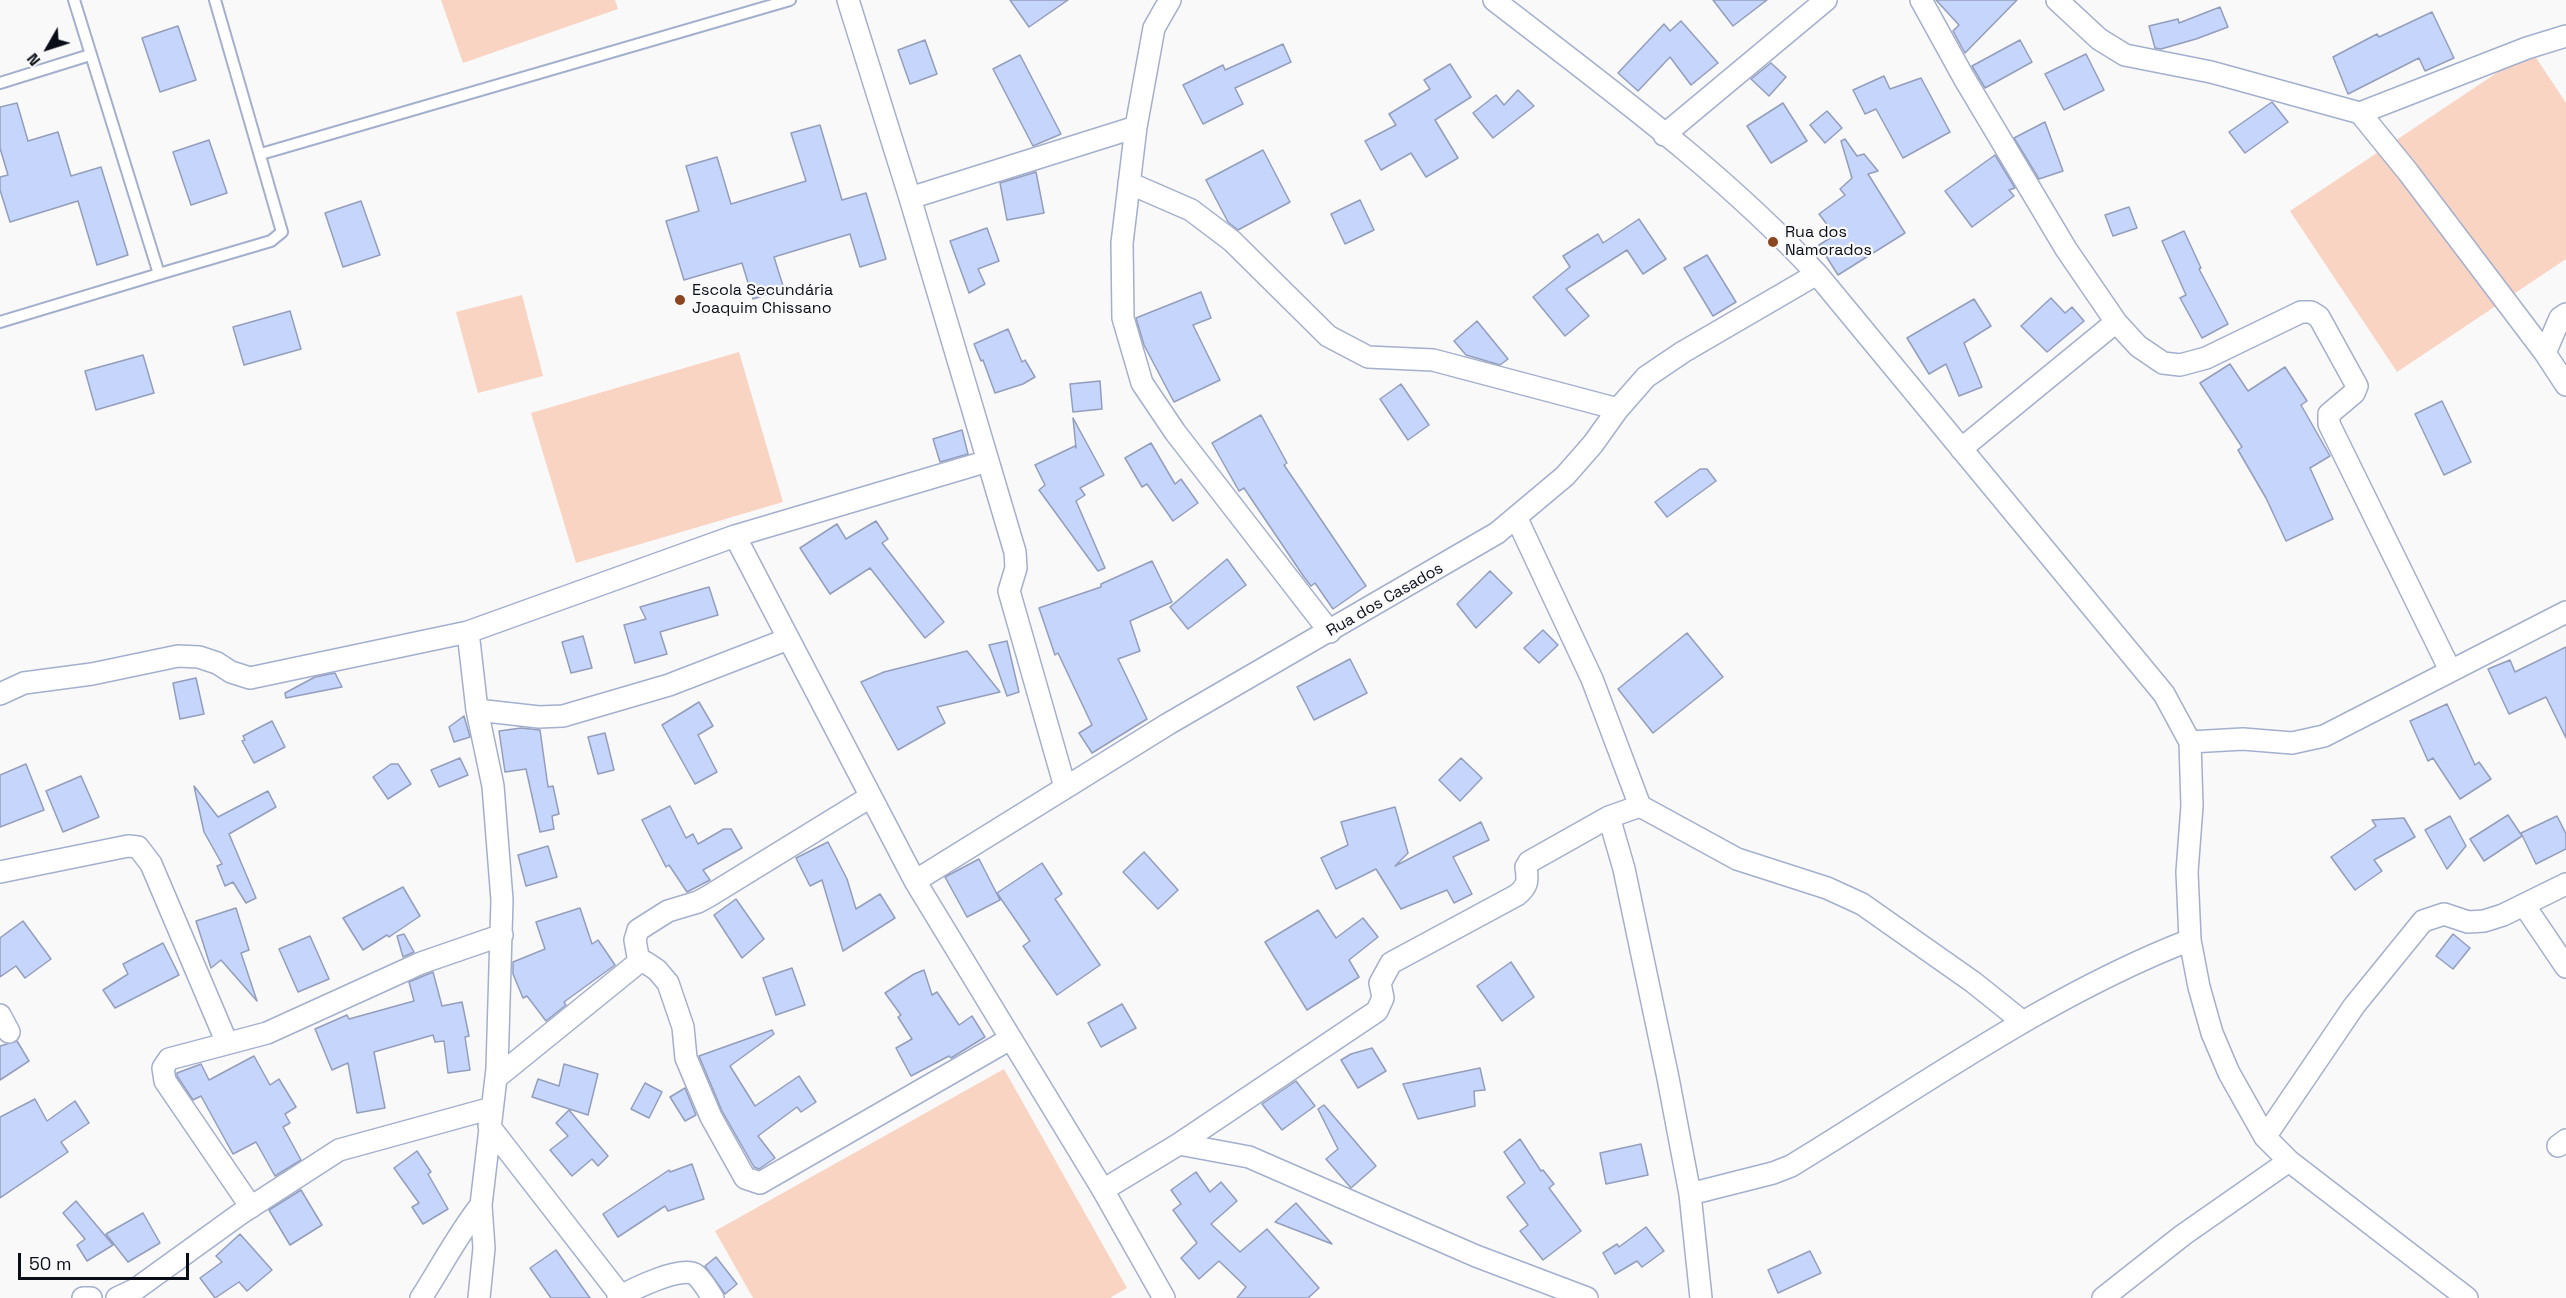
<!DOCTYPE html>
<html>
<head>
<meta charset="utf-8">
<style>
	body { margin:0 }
	#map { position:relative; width:2566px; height:1298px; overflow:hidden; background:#f9f9f9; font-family:"Space Grotesk",sans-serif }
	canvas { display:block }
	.north { position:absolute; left:18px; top:18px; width:60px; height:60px; -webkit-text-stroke:4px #f9f9f9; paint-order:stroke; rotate:231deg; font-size:16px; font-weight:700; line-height:24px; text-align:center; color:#090d17 }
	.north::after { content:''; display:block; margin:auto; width:21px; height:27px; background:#090d17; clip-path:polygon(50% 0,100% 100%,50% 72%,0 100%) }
	.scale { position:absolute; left:18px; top:1253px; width:171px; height:27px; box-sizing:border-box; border:3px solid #090d17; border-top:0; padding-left:8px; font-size:18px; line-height:21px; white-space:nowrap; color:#090d17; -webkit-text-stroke:4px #f9f9f9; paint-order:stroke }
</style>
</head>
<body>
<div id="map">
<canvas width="2566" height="1298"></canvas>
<div class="north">N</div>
<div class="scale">50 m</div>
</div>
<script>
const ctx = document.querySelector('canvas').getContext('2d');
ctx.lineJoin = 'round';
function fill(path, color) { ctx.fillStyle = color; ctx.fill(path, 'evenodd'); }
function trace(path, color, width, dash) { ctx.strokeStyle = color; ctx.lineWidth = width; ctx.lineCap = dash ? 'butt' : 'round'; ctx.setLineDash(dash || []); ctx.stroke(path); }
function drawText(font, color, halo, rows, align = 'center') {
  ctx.font = font + ' "Space Grotesk",sans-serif'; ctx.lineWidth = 4.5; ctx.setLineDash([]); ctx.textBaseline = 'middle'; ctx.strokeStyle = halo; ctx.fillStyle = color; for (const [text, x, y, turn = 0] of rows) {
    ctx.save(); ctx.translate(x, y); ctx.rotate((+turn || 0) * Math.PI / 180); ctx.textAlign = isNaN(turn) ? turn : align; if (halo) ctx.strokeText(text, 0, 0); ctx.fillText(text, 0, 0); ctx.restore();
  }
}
fill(new Path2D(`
	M 441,0 L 615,0 L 618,9 L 463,63 Z
	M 2531,50 L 2566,103 L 2566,259 L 2397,372 L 2290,211 Z
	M 522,295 L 543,376 L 478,393 L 456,312 Z
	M 739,352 L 783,502 L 576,563 L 531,413 Z
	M 1004,1069 L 1127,1288 L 1110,1298 L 753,1298 L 715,1231 Z`), '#f9d4c3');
const building = new Path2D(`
	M 1010,0 L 1068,0 L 1029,27 Z
	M 1713,0 L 1767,0 L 1733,26 Z
	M 1936,0 L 2017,0 L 1965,53 L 1953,31 L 1959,25 Z
	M 2220,7 L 2228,27 L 2196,39 L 2161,49 L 2155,48 L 2149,26 L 2178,19 L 2179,23 Z
	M 2432,12 L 2454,58 L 2425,71 L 2419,58 L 2348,94 L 2333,57 L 2377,34 L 2379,37 Z
	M 1681,21 L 1718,63 L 1691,85 L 1670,57 L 1638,91 L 1618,73 L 1664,24 L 1670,31 Z
	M 178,26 L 196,80 L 160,92 L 142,38 Z
	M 925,40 L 937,74 L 910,84 L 898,50 Z
	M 2020,40 L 2032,62 L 1985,88 L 1972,66 Z
	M 1283,44 L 1291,62 L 1235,88 L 1243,104 L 1203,124 L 1183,85 L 1223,65 L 1225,70 Z
	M 2086,54 L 2104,90 L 2064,110 L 2045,74 Z
	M 1020,55 L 1061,134 L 1033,146 L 993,69 Z
	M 1771,63 L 1786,77 L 1769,96 L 1751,79 Z
	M 1450,64 L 1471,97 L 1435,120 L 1458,158 L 1426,177 L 1411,153 L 1381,170 L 1365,141 L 1396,125 L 1389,114 L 1430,89 L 1424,80 Z
	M 1884,76 L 1890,89 L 1921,78 L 1950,132 L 1903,158 L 1876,109 L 1865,114 L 1853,90 Z
	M 1518,90 L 1534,106 L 1493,138 L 1473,113 L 1496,95 L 1504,105 Z
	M 2272,102 L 2288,122 L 2245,153 L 2229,132 Z
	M 17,103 L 28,141 L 58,132 L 71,176 L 101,167 L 128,255 L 97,265 L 78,201 L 10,222 L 0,190 L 0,177 L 8,175 L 0,148 L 0,107 Z
	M 1783,103 L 1807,141 L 1771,163 L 1747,126 Z
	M 1827,111 L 1842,128 L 1825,143 L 1810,125 Z
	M 2045,122 L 2063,171 L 2039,179 L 2014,138 Z
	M 820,125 L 842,200 L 866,193 L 886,259 L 860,267 L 850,234 L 774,257 L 784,289 L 753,299 L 742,263 L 684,280 L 666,221 L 699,211 L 686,166 L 717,157 L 731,204 L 806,181 L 791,133 Z
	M 1845,139 L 1857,156 L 1864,154 L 1878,171 L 1868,174 L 1905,233 L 1838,275 L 1819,245 L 1835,235 L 1819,214 L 1845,195 L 1840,189 L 1852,178 L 1841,141 Z
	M 209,140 L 227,193 L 191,205 L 173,152 Z
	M 1263,150 L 1290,202 L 1238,230 L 1228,222 L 1206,180 Z
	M 1995,155 L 2015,188 L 2009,190 L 2014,196 L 1972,227 L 1945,191 Z
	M 1036,172 L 1044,213 L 1007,220 L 1000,183 Z
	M 1360,200 L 1374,230 L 1345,244 L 1331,214 Z
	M 361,201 L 380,255 L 343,267 L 325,213 Z
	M 2129,207 L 2137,228 L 2113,236 L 2105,215 Z
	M 1639,219 L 1666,259 L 1643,274 L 1627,250 L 1566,289 L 1589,316 L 1565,336 L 1533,297 L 1570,267 L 1563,256 L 1598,234 L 1603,243 Z
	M 987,228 L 999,261 L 978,269 L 985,284 L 969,293 L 950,241 Z
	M 2184,231 L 2201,268 L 2199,269 L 2228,324 L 2202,338 L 2180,298 L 2186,295 L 2162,241 Z
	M 1707,255 L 1736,302 L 1713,316 L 1684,268 Z
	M 1201,292 L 1211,318 L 1193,325 L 1220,380 L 1174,402 L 1144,345 L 1136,318 Z
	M 2051,298 L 2065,313 L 2072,307 L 2084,321 L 2047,352 L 2021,326 Z
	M 1974,299 L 1991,326 L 1964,343 L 1982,387 L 1959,396 L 1946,364 L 1929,374 L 1907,338 Z
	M 290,311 L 301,349 L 244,365 L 233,327 Z
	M 1477,321 L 1508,359 L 1500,365 L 1466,355 L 1454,341 Z
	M 1008,329 L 1022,362 L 1025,360 L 1035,377 L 1023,384 L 995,393 L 983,360 L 981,361 L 974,344 Z
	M 143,355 L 154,393 L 96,410 L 85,371 Z
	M 2230,364 L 2248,391 L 2285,367 L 2307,401 L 2301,405 L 2330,456 L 2310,468 L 2333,519 L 2286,541 L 2266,498 L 2238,450 L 2242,447 L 2200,383 Z
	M 1100,381 L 1102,409 L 1073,412 L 1070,384 Z
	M 1401,384 L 1429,425 L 1408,440 L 1380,399 Z
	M 2442,401 L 2471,462 L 2444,475 L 2415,414 Z
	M 1261,415 L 1287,463 L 1284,465 L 1366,586 L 1333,609 L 1315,583 L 1311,586 L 1304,577 L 1244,488 L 1239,491 L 1212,443 Z
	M 1073,418 L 1104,475 L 1080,488 L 1085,495 L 1076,501 L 1105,568 L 1098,571 L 1039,490 L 1045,485 L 1035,465 L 1075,446 L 1076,448 Z
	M 962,430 L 968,454 L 940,462 L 933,439 Z
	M 1151,443 L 1175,484 L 1181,479 L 1198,503 L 1173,521 L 1147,484 L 1142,487 L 1125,458 Z
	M 1700,469 L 1707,469 L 1716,481 L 1667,517 L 1655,502 Z
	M 876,521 L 888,539 L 882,543 L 944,622 L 925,638 L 870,568 L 830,594 L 800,548 L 837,524 L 846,539 Z
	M 1227,559 L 1246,585 L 1188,629 L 1170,607 Z
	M 1152,561 L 1172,602 L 1130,621 L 1140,651 L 1118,659 L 1147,719 L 1092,753 L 1079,733 L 1092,725 L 1058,653 L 1055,655 L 1039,608 L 1101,587 L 1101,584 Z
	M 1490,571 L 1512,593 L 1476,628 L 1457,604 Z
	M 709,587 L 718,615 L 660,632 L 667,654 L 635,663 L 624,625 L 646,619 L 640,607 Z
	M 1543,630 L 1558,645 L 1539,663 L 1524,648 Z
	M 1687,633 L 1723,677 L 1653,733 L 1618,689 Z
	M 583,636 L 592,668 L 571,673 L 562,642 Z
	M 1007,641 L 1019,692 L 1007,696 L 989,645 Z
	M 2566,647 L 2566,738 L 2546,697 L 2509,714 L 2488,669 L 2510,660 L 2515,672 Z
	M 967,651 L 1000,692 L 937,707 L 945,723 L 898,750 L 861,682 L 884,672 Z
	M 1350,659 L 1367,693 L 1314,720 L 1297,687 Z
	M 335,673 L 342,687 L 286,698 L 285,693 L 315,677 Z
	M 196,678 L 204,714 L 180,719 L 173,683 Z
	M 699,702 L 713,726 L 698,735 L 717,772 L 695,784 L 662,725 Z
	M 2447,704 L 2475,765 L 2479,762 L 2491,779 L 2460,799 L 2433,758 L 2428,761 L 2410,721 Z
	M 464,716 L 470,737 L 454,742 L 449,727 Z
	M 272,721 L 285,747 L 254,763 L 242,741 L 245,740 L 243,736 Z
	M 521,728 L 540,730 L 548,787 L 553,786 L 559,814 L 552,816 L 554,829 L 540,832 L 526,769 L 505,772 L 499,731 Z
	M 605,733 L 614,770 L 598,774 L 588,737 Z
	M 460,758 L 468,775 L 439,787 L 431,770 Z
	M 1461,758 L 1482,778 L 1460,801 L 1439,780 Z
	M 26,764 L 44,810 L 0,827 L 0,775 Z
	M 391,764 L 398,764 L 411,784 L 388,799 L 373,777 Z
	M 81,776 L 99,817 L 63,832 L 46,791 Z
	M 194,786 L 218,817 L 268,791 L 276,807 L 229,834 L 256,898 L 246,903 L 233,882 L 225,886 L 217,866 L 222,864 L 204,832 Z
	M 670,806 L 686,838 L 693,834 L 698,844 L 724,829 L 731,829 L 742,848 L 703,870 L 710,880 L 687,892 L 669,865 L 666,867 L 642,820 Z
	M 1395,807 L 1408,853 L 1395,866 L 1481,822 L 1489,840 L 1453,857 L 1472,894 L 1454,903 L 1447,890 L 1401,909 L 1376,869 L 1336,889 L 1321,858 L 1348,845 L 1341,822 Z
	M 2508,815 L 2522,836 L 2484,861 L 2470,839 Z
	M 2450,816 L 2466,846 L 2447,869 L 2425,830 Z
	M 2557,816 L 2566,834 L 2566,849 L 2536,864 L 2521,833 Z
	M 2404,818 L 2415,837 L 2374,860 L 2382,871 L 2355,890 L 2331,857 L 2376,826 L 2372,820 Z
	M 828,842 L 847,879 L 856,909 L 880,894 L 895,918 L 843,951 L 822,880 L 810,886 L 796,858 Z
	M 548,846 L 557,877 L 526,886 L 518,855 Z
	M 1144,852 L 1178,890 L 1158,909 L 1123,872 Z
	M 979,859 L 1000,900 L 967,917 L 945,877 Z
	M 1042,863 L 1062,894 L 1055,899 L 1100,965 L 1057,995 L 1023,946 L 1030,941 L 997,893 Z
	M 403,887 L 420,916 L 389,937 L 387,935 L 363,950 L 343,918 Z
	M 736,899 L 764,939 L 742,958 L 714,915 Z
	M 236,908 L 249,950 L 241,953 L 257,1001 L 221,960 L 211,968 L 196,921 Z
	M 580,908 L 592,944 L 598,940 L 615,965 L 564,1002 L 566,1005 L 546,1021 L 527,996 L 523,998 L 513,974 L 513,962 L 545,949 L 536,922 Z
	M 1318,910 L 1336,938 L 1363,918 L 1378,937 L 1349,960 L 1359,977 L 1307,1010 L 1265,942 Z
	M 23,921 L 51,959 L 25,978 L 16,966 L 0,977 L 0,938 Z
	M 404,934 L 414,952 L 403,957 L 397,936 Z
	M 2453,934 L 2470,948 L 2453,969 L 2436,956 Z
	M 310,936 L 329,979 L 298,992 L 279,949 Z
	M 163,943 L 179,975 L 115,1008 L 103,990 L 128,974 L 123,964 Z
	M 1511,962 L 1534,997 L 1502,1021 L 1477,986 Z
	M 792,968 L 805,1005 L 776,1015 L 763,978 Z
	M 924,970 L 932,995 L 937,992 L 959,1025 L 972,1016 L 985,1037 L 951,1058 L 949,1056 L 911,1076 L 896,1048 L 912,1039 L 898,1017 L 901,1015 L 885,993 L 914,974 Z
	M 433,972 L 442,1006 L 462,1002 L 469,1036 L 465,1037 L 470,1070 L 448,1073 L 444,1041 L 435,1042 L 433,1035 L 374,1052 L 385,1108 L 357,1113 L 348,1063 L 332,1070 L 315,1029 L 347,1015 L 349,1019 L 414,1001 L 409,982 Z
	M 1122,1004 L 1136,1028 L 1101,1047 L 1088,1023 Z
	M 772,1030 L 774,1034 L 730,1066 L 755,1106 L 799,1076 L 816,1102 L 801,1112 L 797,1107 L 758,1136 L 775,1158 L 759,1169 L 754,1167 L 722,1111 L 699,1056 Z
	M 17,1041 L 29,1061 L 0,1080 L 0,1046 Z
	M 1372,1048 L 1386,1071 L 1358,1088 L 1341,1060 L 1351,1054 Z
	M 254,1056 L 270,1085 L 279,1079 L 296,1107 L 285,1114 L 290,1123 L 283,1127 L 301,1160 L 275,1176 L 256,1142 L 233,1154 L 201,1096 L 193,1100 L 177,1076 L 177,1073 L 201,1064 L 209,1080 Z
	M 564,1064 L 598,1074 L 588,1115 L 532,1097 L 538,1079 L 559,1086 Z
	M 1480,1068 L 1485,1090 L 1474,1091 L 1475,1106 L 1418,1119 L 1403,1084 Z
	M 1296,1081 L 1315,1106 L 1282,1130 L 1262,1104 Z
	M 645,1083 L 662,1092 L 649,1118 L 631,1109 Z
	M 685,1088 L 696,1115 L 685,1121 L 670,1097 Z
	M 35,1099 L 47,1121 L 75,1101 L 89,1123 L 61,1142 L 68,1152 L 0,1198 L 0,1117 Z
	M 1324,1105 L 1376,1166 L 1351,1188 L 1326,1159 L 1338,1149 L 1318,1109 Z
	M 569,1110 L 608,1156 L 598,1166 L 592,1159 L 572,1176 L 550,1150 L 568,1136 L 556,1123 Z
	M 1520,1139 L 1541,1171 L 1543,1170 L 1554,1184 L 1549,1188 L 1581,1231 L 1543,1260 L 1520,1231 L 1528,1225 L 1507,1197 L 1525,1183 L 1504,1152 Z
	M 1641,1144 L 1648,1175 L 1606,1184 L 1600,1153 Z
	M 417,1151 L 431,1172 L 428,1174 L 448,1209 L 423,1224 L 412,1207 L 419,1203 L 394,1168 Z
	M 692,1164 L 704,1199 L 668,1211 L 665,1206 L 618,1237 L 603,1214 L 669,1170 L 670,1172 Z
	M 1196,1172 L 1210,1192 L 1221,1182 L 1237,1201 L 1211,1224 L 1240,1252 L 1267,1229 L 1319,1288 L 1308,1298 L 1237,1298 L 1246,1287 L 1219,1261 L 1199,1279 L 1181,1258 L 1197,1243 L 1173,1210 L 1181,1204 L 1171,1190 Z
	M 301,1190 L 322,1225 L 290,1245 L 269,1210 Z
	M 76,1201 L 113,1245 L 87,1261 L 77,1245 L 85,1239 L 63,1213 Z
	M 1296,1203 L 1332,1244 L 1275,1222 Z
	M 143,1213 L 160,1243 L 128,1262 L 106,1234 Z
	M 1646,1227 L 1664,1251 L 1642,1267 L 1637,1261 L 1615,1274 L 1603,1253 L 1617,1244 L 1619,1247 Z
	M 240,1234 L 272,1270 L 247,1291 L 239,1282 L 215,1298 L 200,1278 L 222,1262 L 216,1256 Z
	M 556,1250 L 590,1298 L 551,1298 L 530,1268 Z
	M 1810,1251 L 1821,1273 L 1778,1293 L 1768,1270 Z
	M 716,1257 L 737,1284 L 725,1294 L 705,1266 Z`);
fill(building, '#c6d5fc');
trace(building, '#939ebc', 1.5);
const lane = new Path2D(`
	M 74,0 L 159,274 L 271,241 L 282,232 L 215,0
	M 0,83 L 90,55
	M 261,154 L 790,0
	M 0,322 L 159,274`);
const street = new Path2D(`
	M 848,0 L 910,198 L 1015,552 L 1016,568 L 1009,591 L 1065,787
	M 1170,0 L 1154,28 L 1136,127 L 1122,243 L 1123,318 L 1142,383 L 1175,432 L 1330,632
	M 1494,0 C 1605,86 1722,171 1817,274 L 2164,694 L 2190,742 L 2192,806 L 2187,872 L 2190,940 L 2199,987 L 2212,1033 L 2229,1073 L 2265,1137 L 2289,1161 L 2467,1298
	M 1921,0 L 1964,78 L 2066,249 L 2116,322 L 2138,346 L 2163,363 L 2180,365 L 2206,358 L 2301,312 L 2311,312 L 2319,317 L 2357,386 L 2354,393 L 2329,414 L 2329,424 L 2450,670
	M 2057,0 L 2099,39 L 2125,55 L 2211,72 L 2360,113 L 2408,172 L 2545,353 L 2566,385
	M 2360,113 L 2527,48 L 2566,36
	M 1664,135 L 1826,0
	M 1129,183 L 1191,210 L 1232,241 L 1328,336 L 1368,357 L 1433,360 L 1618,409
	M 910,198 L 1136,127
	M 2545,353 L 2560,318 L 2566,314
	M 1961,449 L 2116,322
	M 1517,519 L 1592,679 L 1640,806 L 1737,859 L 1827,888 L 1862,904 L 1973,982 L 2023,1022
	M 735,536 L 915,881 L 1103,1190 L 1164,1298
	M 468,632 L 477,710 L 493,786 L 502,900 L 497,1069 L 481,1205 L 484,1248 L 479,1298
	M 0,694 L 24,683 L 92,674 L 178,656 L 199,657 L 217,663 L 231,672 L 250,678 L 468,632 L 735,536 L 988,461
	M 477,710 L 539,717 L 563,716 L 669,685 L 788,639
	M 2190,742 L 2243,739 L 2292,743 L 2324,736 L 2566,612
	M 1609,817 L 1624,869 L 1668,1078 L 1690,1194 L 1701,1298
	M 0,872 L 128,846 L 138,847 L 151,864 L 227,1043
	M 915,881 L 1168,724 L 1497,533 L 1565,476 L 1593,444 L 1618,409 L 1646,377 L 1683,352 L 1817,274
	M 2524,905 L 2566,967
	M 639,962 L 635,940 L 638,930 L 668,911 L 698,902 L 709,896 L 870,797
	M 0,1015 L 9,1032
	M 496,1078 L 639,962 L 645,962 L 657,970 L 668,983 L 683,1027 L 686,1058 L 711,1117 L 745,1178 L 760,1183 L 1010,1039
	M 489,1126 L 621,1296
	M 2265,1137 L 2354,1006 L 2423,921 L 2444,914 L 2468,922 L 2484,921 L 2503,915 L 2566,884
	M 1179,1144 L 1249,1157 L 1476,1256 L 1587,1298
	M 2558,1146 L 2566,1140
	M 1103,1190 L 1179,1144 L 1377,1011 L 1383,998 L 1380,983 L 1391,963 L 1517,895 C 1528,886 1528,881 1526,867 L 1529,862 L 1609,817 L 1640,806
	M 1690,1194 L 1773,1173 L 1791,1166 C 1921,1087 2048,995 2190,940
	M 251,1207 L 165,1081 L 163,1068 L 169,1059 L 267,1033 L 421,963 L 502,935
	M 83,1298 L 91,1298
	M 117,1298 L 136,1289 L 240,1214 L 339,1150 L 492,1108
	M 421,1298 C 441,1267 458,1234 481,1205
	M 618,1298 C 631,1290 683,1264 696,1275 C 703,1281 708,1291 713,1298
	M 2103,1298 L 2183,1235 L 2289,1161`);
trace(lane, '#a3afcd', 14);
trace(street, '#a3afcd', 24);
trace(lane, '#fff', 10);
trace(street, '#fff', 21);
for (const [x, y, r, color] of [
	[1773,242,6,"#8b4520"],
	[680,300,6,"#8b4520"]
]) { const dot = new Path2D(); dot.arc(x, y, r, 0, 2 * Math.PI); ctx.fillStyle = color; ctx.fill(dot); trace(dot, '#f9f9f9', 2); }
drawText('16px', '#090d17', '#f9f9f9', [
	["Rua dos",1785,233],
	["Namorados",1785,251],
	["Escola Secundária",692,291],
	["Joaquim Chissano",692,309]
], 'left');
drawText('16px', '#090d17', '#f9f9f9', [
	["Rua dos Casados",1385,600,-30]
]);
</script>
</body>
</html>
